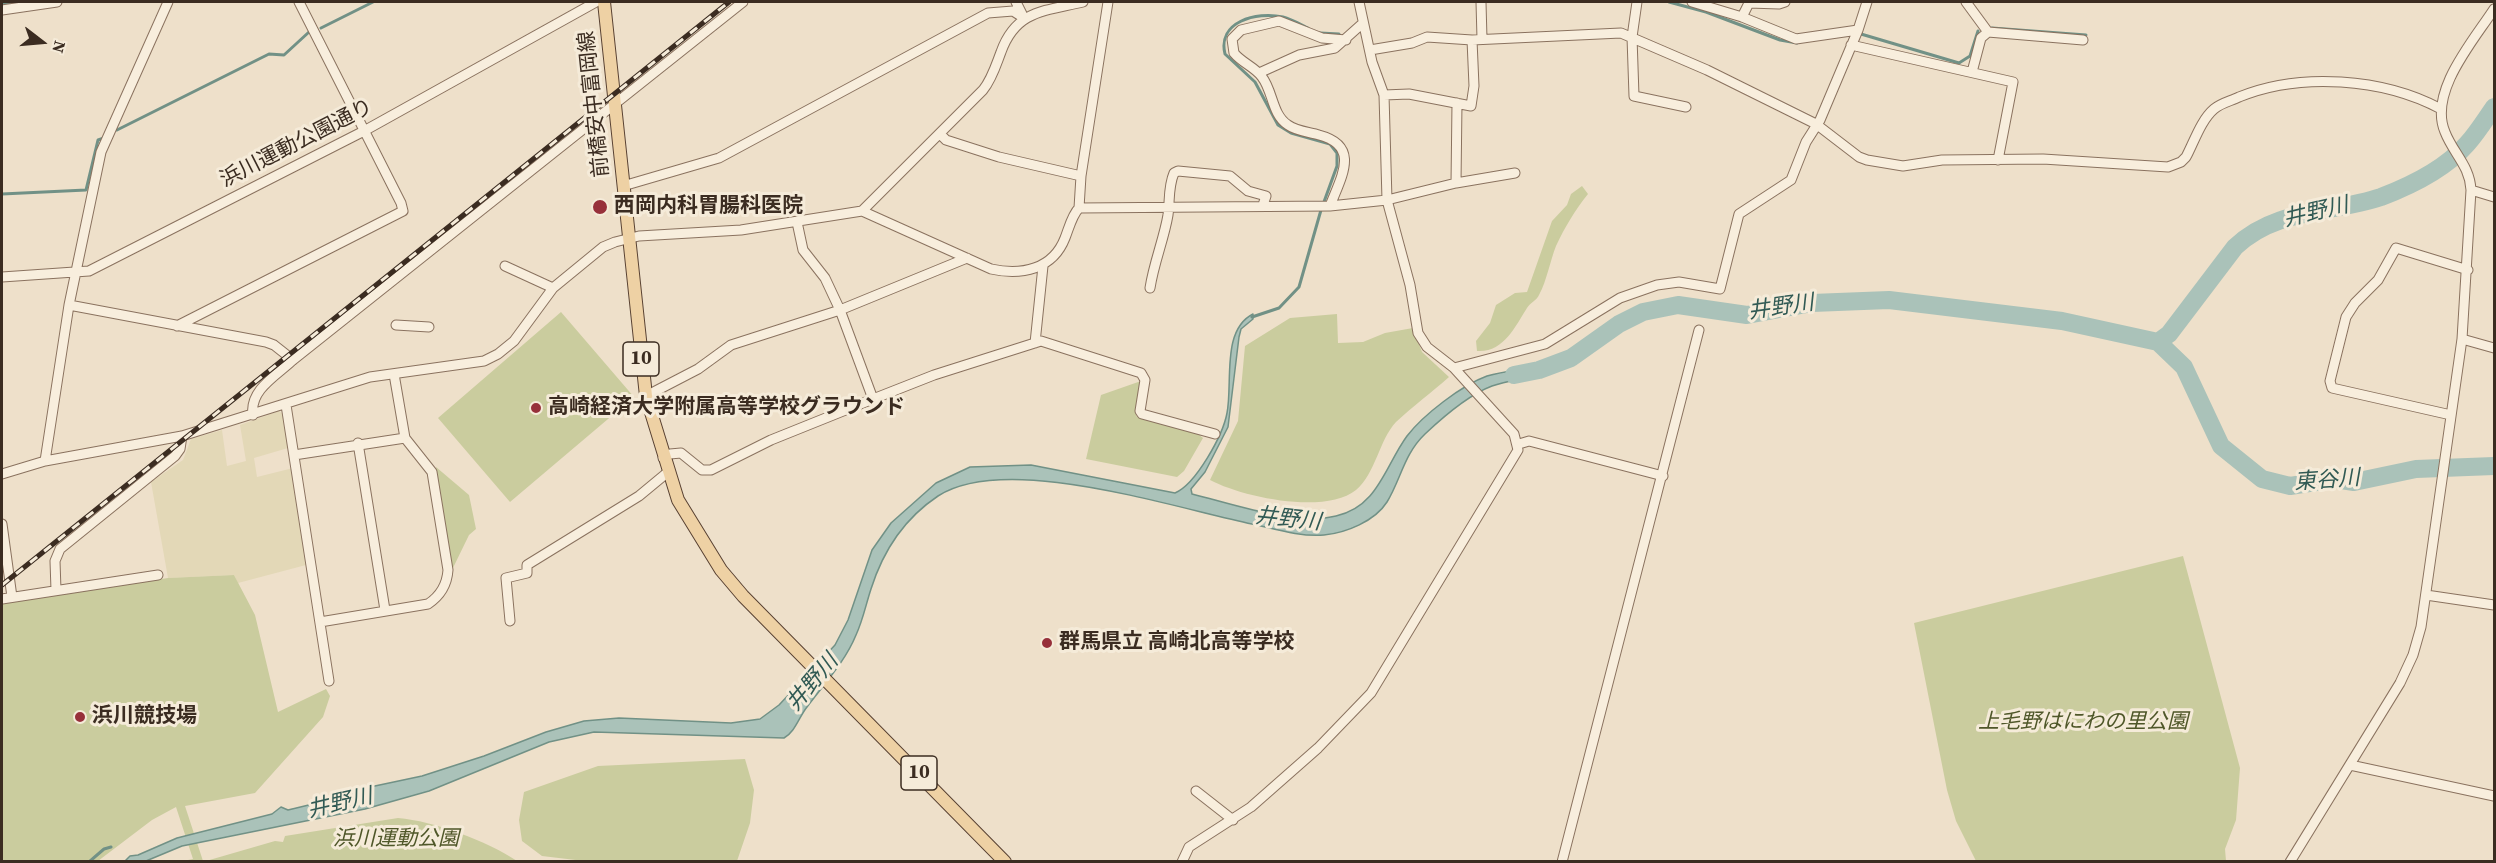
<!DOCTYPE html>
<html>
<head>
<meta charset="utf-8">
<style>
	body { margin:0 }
	#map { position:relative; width:2496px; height:863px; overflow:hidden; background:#eee0ca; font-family:"Source Serif 4",serif }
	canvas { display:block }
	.frame { position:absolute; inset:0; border:3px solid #3b2c21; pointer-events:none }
	.north { position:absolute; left:12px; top:12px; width:60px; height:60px; -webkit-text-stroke:4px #f5ebd9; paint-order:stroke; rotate:106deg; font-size:16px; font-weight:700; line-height:24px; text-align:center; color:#3b2c21 }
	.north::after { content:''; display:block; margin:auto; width:21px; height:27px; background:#3b2c21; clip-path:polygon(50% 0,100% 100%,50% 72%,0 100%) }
</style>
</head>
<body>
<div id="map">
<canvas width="2496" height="863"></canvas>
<div class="frame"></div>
<div class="north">N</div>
</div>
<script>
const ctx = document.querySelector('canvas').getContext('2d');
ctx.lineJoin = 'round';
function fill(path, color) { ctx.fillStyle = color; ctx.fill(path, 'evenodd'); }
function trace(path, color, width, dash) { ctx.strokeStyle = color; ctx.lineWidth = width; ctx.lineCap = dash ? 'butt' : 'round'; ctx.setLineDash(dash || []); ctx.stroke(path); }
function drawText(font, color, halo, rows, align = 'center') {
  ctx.font = font + ' "Source Serif 4","Noto Sans JP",serif'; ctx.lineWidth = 6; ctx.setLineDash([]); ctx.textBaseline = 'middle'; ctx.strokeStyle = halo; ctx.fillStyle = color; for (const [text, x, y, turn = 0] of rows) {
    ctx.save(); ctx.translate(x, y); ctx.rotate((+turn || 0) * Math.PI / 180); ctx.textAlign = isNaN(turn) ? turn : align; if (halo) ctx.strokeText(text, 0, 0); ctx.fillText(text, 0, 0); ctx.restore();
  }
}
fill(new Path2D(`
	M 279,411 L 283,414 L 288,448 L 254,458 L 257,477 L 293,468 L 306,565 L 238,583 L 234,575 L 168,578 L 151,482 L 183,460 L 191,439 L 222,430 L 227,466 L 246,461 L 240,425 Z`), '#e3d8b7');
fill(new Path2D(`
	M 1582,186 L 1588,194 C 1575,210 1565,227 1556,246 C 1550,261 1547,280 1539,295 C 1537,300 1530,303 1527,308 C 1515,327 1503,353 1477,351 L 1476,341 L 1490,323 L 1496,305 L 1515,293 L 1527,292 L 1552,221 L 1567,205 L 1571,194 Z
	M 561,312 L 634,397 L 510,502 L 438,418 Z
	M 1337,314 L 1338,343 L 1363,342 L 1385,333 L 1413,328 L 1422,352 L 1449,377 C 1432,392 1412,407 1396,422 C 1379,440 1376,473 1356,490 C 1325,515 1242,497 1210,480 L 1238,421 L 1245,346 L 1290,318 Z
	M 1141,381 L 1135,412 L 1137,417 L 1197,433 L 1203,438 L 1184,471 L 1177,477 L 1086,459 L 1101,395 Z
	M 436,467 L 469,495 L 476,529 L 469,535 L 451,572 Z
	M 2183,556 L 2240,768 L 2236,820 L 2225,849 L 2226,861 L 1976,861 L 1956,821 L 1947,790 L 1914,623 Z
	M 234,575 L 255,615 L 278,712 L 326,689 L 330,696 L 323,717 L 255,793 L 185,806 L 203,861 L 183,861 L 193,859 L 176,807 L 152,820 L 98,861 L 2,862 L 2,603 L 168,578 Z
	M 745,759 L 754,790 L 750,823 L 737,861 L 584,861 L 542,856 L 522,841 L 519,820 L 524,792 L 598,766 Z
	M 398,818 C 434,821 487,841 517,861 L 206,861 L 275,841 L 283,842 L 285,836 Z`), '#cacc9e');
const water = new Path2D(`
	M 1253,314 L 1253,319 L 1241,329 L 1239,337 L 1228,427 L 1205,472 L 1191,489 L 1192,494 C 1233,504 1295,526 1336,516 C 1378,507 1385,466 1407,436 C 1423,415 1462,385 1487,376 C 1503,371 1521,370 1537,367 L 1539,375 C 1524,379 1507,381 1492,386 C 1468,395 1443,417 1425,434 C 1404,454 1401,479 1387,502 C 1375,521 1346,533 1324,535 C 1300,537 1275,529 1252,524 C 1174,508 1006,452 938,496 C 905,518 883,551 871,589 C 866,604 863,620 856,635 C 845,662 824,684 807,707 C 799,717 795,732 784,738 L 594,732 L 549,742 L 429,791 L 365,809 L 182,846 L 146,861 L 124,862 L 130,856 L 138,855 L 177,838 L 272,814 L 281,807 L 288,810 L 346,796 L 356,790 L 422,776 L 484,756 L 546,732 L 584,721 L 619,718 L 731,723 L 760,719 L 779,705 L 835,645 L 848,620 L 872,550 L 891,523 L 936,483 L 970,467 L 1031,465 L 1175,493 C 1196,484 1223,435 1227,413 C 1233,383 1221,330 1253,314 Z`);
fill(water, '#aac2b9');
trace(water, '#719186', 1.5);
trace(new Path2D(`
	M 1669,2 L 1706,12 L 1780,40 L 1797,43
	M 2,4 L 19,2
	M 321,28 L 373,2
	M 1992,28 L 2086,35
	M 1320,33 L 1339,34
	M 1861,34 L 1959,63 L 1970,56 L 1978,31
	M 117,130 L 269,54 L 284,55 L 309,32
	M 2,194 L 86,190 L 98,140 L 104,138
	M 1252,317 L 1279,308 L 1299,287 L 1321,210 L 1337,166 L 1337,153 L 1330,144 L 1291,133 L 1278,125 L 1255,82 L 1225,54 C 1217,22 1256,11 1283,17 C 1291,19 1300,24 1308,28
	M 89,862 L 104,849 L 111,847`), '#719186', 3);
trace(new Path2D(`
	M 2158,342 L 2169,334 L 2235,247 C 2276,208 2330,214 2381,197 C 2410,186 2446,168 2467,144 C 2477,133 2485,120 2494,107
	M 2158,342 L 2184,367 L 2221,446 L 2262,479 L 2290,486 L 2335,479 L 2354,482 L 2416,469 L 2494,466
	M 1514,375 L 1539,370 L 1571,358 L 1619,324 L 1643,312 L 1678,305 L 1747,315 L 1812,303 L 1889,300 L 2062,321 L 2158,342`), '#aac2b9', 18);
const minor = new Path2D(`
	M 1016,2 L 1024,18
	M 1481,2 L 1482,39
	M 1637,2 L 1632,37 L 1634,96 L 1686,107
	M 1692,2 L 1742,17 L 1796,39 L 1858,30
	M 1966,2 L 1988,32
	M 2,10 L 57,2
	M 1742,17 L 1749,3 L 1779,4 L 1785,2
	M 1851,45 L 2013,82 L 1998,160
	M 1370,50 L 1412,43 L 1427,37 L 1472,40 L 1621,33 L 1707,70 L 1816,124 L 1859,157 L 1867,160 L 1903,166 L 1942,160 L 2043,159 L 2168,167 L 2181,162 L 2186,157 C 2194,142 2201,120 2214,109 C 2221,103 2231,101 2239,97 C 2300,72 2383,78 2441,109
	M 1972,72 L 1981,38 L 1988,32 L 2083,40
	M 1259,73 L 1299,55 L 1335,48 L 1363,23
	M 1384,95 L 1409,94 L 1471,106 L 1474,86 L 1472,40
	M 941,135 L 946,140 L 999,157 L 1081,176
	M 1456,183 L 1457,103
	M 623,186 L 719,158 L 988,13 L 1013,11 L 1024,18
	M 2471,190 L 2494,197
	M 1330,206 C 1341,177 1361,146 1319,135 C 1309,132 1296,131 1288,125 C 1272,115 1273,91 1262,77 C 1255,67 1242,63 1234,53 L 1232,39 L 1241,30 L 1279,21 L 1322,38 L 1346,40
	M 1079,208 L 1081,176 L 1108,2
	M 862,211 L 991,269 C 1022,276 1053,269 1065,238 C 1069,228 1072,215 1079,208 L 1330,206 L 1387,200 L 1456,183 L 1515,173
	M 797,222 L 803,250 L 825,278 L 840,310 L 873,399
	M 505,266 L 553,288
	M 2,277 L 89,271 L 364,131 L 596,2
	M 1150,288 C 1154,262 1164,239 1168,215 C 1170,200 1168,187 1174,173 L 1178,171 L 1230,176 L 1248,191 L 1266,196 L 1263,205
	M 69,305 L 266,342 L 274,345 L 293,360
	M 396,325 L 429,327
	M 177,326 L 403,211 L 401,203 L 299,2
	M 2462,339 L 2494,348
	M 1035,343 L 1043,266
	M 1454,368 L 1545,344 L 1620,298 L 1657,285 L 1679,282 L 1720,289 L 1739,214 L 1791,180 L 1806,142 L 1820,120 L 1858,30 L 1867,2
	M 646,396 L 698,369 L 731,345 L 840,310 L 967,258
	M 286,405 L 329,681
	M 253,415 C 249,390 277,375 293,360 L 743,2
	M 2451,415 L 2332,388 L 2330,381 L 2346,317 L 2355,303 L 2378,280 L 2396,248 L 2468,270
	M 358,443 L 385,610
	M 1519,444 L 1529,441 L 1663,476
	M 294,455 L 405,438
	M 663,458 L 670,454 L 681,453 L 702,470 L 711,470 L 771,440 L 873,399 L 934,375 L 1041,341 L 1141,373 L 1145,380 L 1140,411 L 1142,414 L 1215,434
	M 45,461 L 69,305 L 101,152 L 168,2
	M 2,474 L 45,461 L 182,436 L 370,377 L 484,361 L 498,354 L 514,341 L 553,288 L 603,247 L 615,242 L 639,236 L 741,230 L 862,211 L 983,90 C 992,79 996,65 1001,52 C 1016,10 1045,11 1083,2
	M 2,524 L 12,597
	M 56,590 L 55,561 L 60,549 L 175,456 L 180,449 L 182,436
	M 2426,595 L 2494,605
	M 2,599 L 158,575
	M 510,621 L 506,578 L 527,573 L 527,565 L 639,496 L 668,472
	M 320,622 L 428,604 C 440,596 447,585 448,570 L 432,472 L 405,438 L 394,374
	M 2350,765 L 2494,796
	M 1196,791 L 1233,820
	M 1182,862 L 1189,847 L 1251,807 L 1318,748 L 1371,693 L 1518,450 L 1514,434 L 1454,368 L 1427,347 L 1418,333 L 1410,285 L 1387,200 L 1384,95 L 1372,62 L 1359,2
	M 1562,862 L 1699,330
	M 2290,862 L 2400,683 L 2413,655 L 2421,627 L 2462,339 L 2471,190 C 2470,166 2453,153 2445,132 C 2428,92 2474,40 2494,9`);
const major = new Path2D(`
	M 604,2 L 646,396 L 678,500 L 721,570 L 743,596 L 1005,862`);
trace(minor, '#8a725f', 11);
trace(major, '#584132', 14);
trace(minor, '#f8eedd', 9);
trace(major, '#eed1a4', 12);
const rail = new Path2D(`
	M 2,585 L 729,2`);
trace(rail, '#3b2c21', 5);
trace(rail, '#f5ebd9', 3, [9]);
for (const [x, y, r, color] of [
	[600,207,8,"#97303a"],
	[536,408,6,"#97303a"],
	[1047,643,6,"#97303a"],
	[80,717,6,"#97303a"]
]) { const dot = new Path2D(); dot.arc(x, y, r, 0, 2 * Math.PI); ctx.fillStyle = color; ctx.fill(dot); trace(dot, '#f5ebd9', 2); }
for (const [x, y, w] of [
	[641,359,36],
	[919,773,36]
]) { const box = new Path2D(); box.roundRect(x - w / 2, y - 17, w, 34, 4.5); ctx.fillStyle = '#f5ebd9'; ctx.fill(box); trace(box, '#3b2c21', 1.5); }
drawText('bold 20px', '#3b2c21', null, [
	["10",641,359],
	["10",919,773]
]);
drawText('21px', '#3b2c21', '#f5ebd9', [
	["前橋安中富岡線",595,104,-96],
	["浜川運動公園通り",297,144,-27]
]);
drawText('bold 21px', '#3b2c21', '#f5ebd9', [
	["西岡内科胃腸科医院",614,207],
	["高崎経済大学附属高等学校グラウンド",548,408],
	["群馬県立 高崎北高等学校",1059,643],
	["浜川競技場",92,717]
], 'left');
drawText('italic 21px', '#4f5729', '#f5ebd9', [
	["上毛野はにわの里公園",2083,723],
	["浜川運動公園",396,840]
]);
drawText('italic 22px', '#315a54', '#f5ebd9', [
	["井野川",2316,213,-13],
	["井野川",1781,308,-8],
	["東谷川",2327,481,-4],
	["井野川",1288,520,6],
	["井野川",813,683,-50],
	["井野川",340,804,-13]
]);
</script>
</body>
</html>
